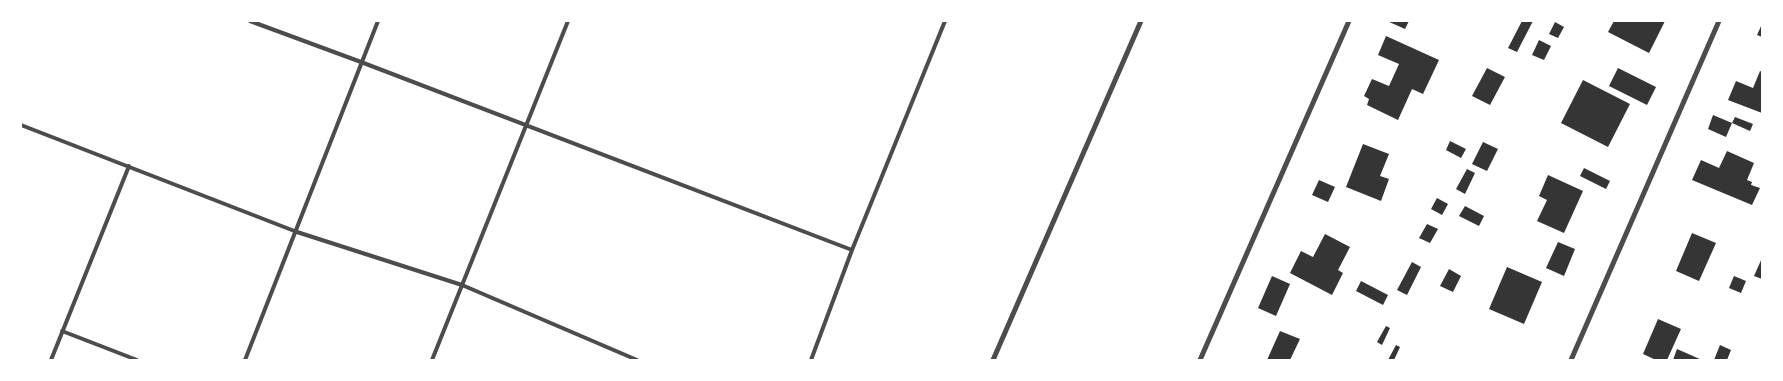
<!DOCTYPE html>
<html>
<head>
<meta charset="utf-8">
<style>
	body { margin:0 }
	#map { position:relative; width:1783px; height:381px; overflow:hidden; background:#fff; font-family:"IBM Plex Sans",sans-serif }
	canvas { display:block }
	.frame { position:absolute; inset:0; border:22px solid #fff; pointer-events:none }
</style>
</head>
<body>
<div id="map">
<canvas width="1783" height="381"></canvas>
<div class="frame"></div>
</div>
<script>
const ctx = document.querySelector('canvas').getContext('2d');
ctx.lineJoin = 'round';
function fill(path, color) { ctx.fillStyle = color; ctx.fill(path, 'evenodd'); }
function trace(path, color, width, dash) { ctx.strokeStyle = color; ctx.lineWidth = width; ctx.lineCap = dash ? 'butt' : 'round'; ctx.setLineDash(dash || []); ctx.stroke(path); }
fill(new Path2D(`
	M 1387,21 L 1409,21 L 1405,29 Z
	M 1522,21 L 1533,21 L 1517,52 L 1508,48 Z
	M 1614,21 L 1665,21 L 1649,53 L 1608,32 Z
	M 1555,22 L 1564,27 L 1558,38 L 1549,34 Z
	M 1762,24 L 1762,37 L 1757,35 Z
	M 1386,36 L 1439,60 L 1423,94 L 1412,89 L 1398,120 L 1367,105 L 1369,99 L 1364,96 L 1372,79 L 1389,86 L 1399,64 L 1378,55 Z
	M 1539,40 L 1551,46 L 1544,60 L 1532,55 Z
	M 1487,68 L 1505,77 L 1490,105 L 1472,96 Z
	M 1618,68 L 1656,87 L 1647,105 L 1609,86 Z
	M 1760,71 L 1762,72 L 1762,113 L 1728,100 L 1736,81 L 1753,88 Z
	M 1583,80 L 1630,104 L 1608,147 L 1561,123 Z
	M 1713,115 L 1732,123 L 1735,117 L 1753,124 L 1750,131 L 1732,123 L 1726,137 L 1708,129 Z
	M 1450,141 L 1466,149 L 1461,158 L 1446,150 Z
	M 1483,142 L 1498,149 L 1487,171 L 1472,164 Z
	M 1363,144 L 1389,154 L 1380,176 L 1389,179 L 1381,201 L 1346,187 Z
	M 1727,151 L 1754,163 L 1747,180 L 1752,182 L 1751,185 L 1760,188 L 1752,205 L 1692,180 L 1701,160 L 1719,168 Z
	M 1584,168 L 1610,181 L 1606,189 L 1580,176 Z
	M 1467,169 L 1475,173 L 1465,194 L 1456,189 Z
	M 1548,175 L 1583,191 L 1564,233 L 1537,221 L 1547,200 L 1539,196 Z
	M 1319,180 L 1335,187 L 1328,202 L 1312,195 Z
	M 1437,198 L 1448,204 L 1442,215 L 1431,209 Z
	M 1465,206 L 1484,216 L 1479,226 L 1459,216 Z
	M 1427,224 L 1438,229 L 1430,243 L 1419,238 Z
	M 1692,233 L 1716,243 L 1699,281 L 1676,271 Z
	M 1325,234 L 1350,247 L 1338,270 L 1343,273 L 1332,295 L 1290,273 L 1301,251 L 1313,257 Z
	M 1558,242 L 1575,249 L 1564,276 L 1546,268 Z
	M 1762,258 L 1762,279 L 1754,276 Z
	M 1412,262 L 1421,267 L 1407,295 L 1397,290 Z
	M 1507,267 L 1542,282 L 1524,324 L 1489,309 Z
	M 1449,269 L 1461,276 L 1453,292 L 1440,286 Z
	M 1272,276 L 1290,284 L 1276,316 L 1258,308 Z
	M 1734,276 L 1746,281 L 1741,293 L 1729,288 Z
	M 1361,281 L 1388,295 L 1383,305 L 1356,291 Z
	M 1658,319 L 1681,329 L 1667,360 L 1656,360 L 1643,354 Z
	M 1386,326 L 1390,328 L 1382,345 L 1377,342 Z
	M 1280,331 L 1300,339 L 1290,360 L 1267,360 Z
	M 1396,345 L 1400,347 L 1394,360 L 1388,360 Z
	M 1720,345 L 1731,350 L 1727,360 L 1714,360 Z
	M 1677,349 L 1702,360 L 1673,360 Z`), '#353535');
trace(new Path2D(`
	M 250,21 L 361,62 L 852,250
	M 21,125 L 297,232 L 462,285 L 637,360
	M 62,331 L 137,360
	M 51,360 L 129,166
	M 245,360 L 378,21
	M 432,360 L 568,21
	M 811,360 L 852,250 L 945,21`), '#4c4c4c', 4);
trace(new Path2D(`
	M 993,360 L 1141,21
	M 1200,360 L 1349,21
	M 1571,360 L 1719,21`), '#4c4c4c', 5);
</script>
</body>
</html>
